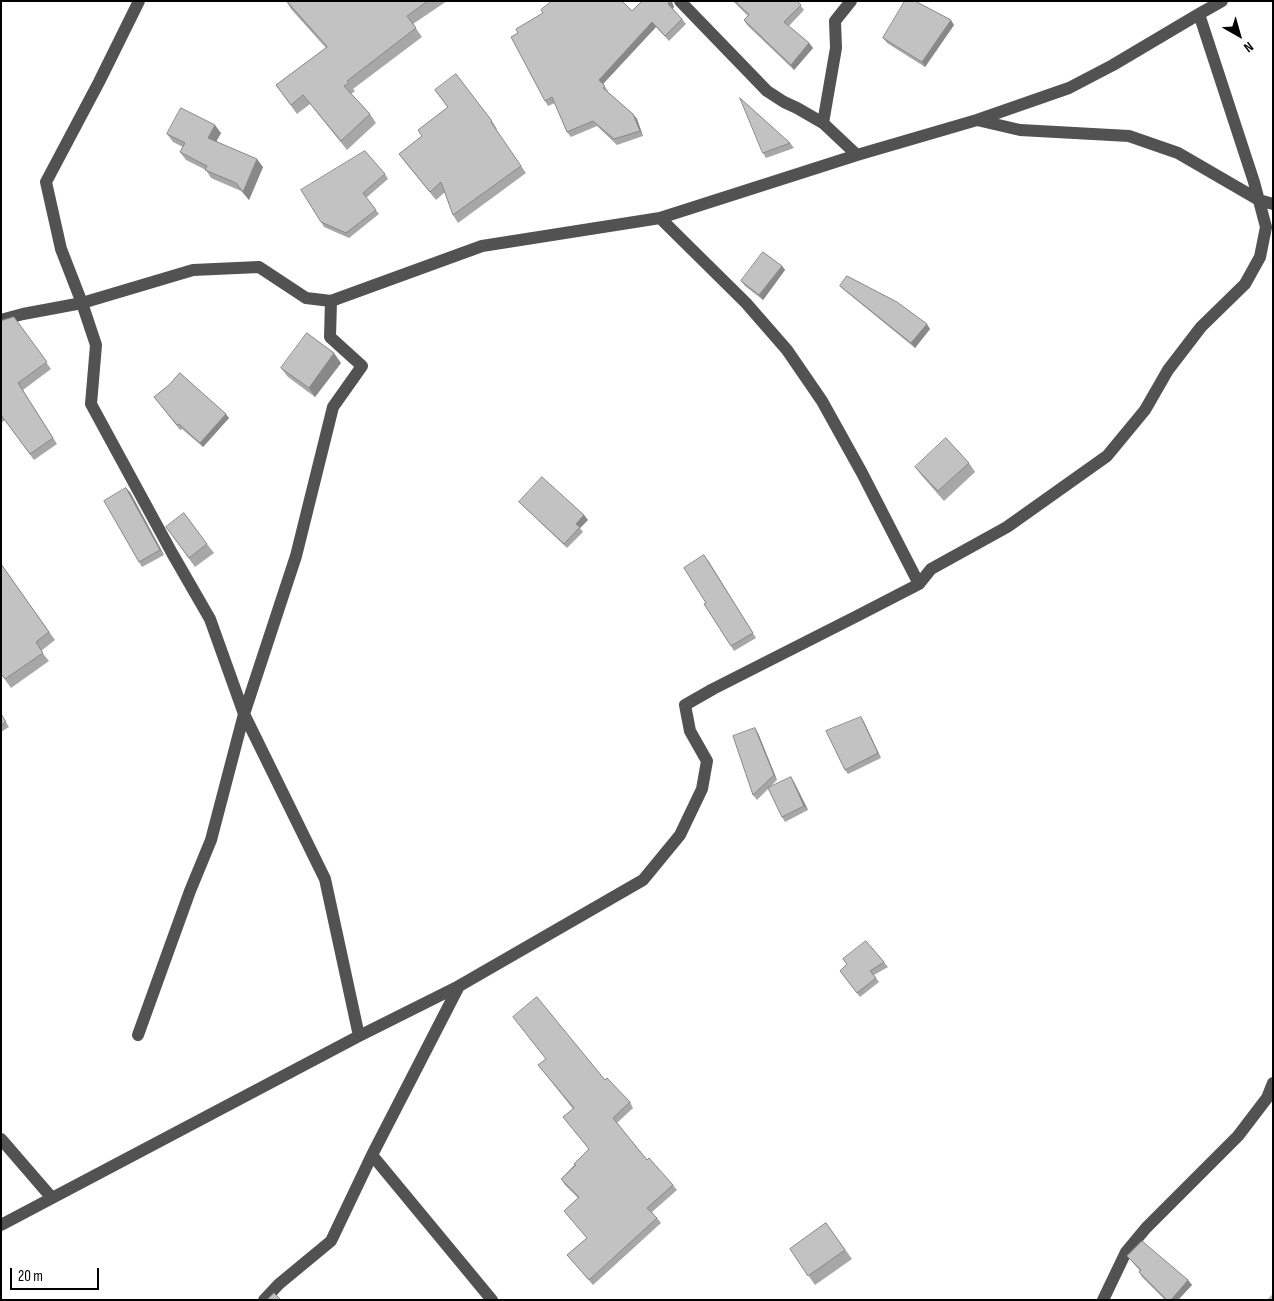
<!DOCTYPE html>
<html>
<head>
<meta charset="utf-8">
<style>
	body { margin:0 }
	#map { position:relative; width:1274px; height:1301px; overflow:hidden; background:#fff; font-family:"Sofia Sans Condensed",sans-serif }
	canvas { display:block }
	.frame { position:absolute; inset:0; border:2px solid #000; pointer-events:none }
	.north { position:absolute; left:1214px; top:10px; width:50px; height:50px; -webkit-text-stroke:4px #fff; paint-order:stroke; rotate:142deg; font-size:14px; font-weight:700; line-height:20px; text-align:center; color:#000 }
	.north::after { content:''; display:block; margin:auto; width:18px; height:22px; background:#000; clip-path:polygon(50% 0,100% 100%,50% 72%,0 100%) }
	.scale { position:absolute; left:10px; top:1268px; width:89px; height:22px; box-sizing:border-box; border:2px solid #000; border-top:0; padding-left:6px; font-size:15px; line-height:18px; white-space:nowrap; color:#000; -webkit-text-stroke:4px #fff; paint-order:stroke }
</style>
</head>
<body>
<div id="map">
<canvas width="1274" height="1301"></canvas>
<div class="frame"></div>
<div class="north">N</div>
<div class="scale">20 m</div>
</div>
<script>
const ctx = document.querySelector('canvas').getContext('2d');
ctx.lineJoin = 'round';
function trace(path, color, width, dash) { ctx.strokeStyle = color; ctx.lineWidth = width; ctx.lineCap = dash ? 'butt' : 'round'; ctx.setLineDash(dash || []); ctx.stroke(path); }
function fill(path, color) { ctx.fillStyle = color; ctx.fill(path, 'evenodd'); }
trace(new Path2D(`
	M 139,1 L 99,82 L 46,182 L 61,249 L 82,303 L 96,345 L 91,404 L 172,553 L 210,619 L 244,714 L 325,879 L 359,1036
	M 680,1 L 767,91 L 784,102 L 797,108 L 823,123
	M 851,1 L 835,21 L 836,48 L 823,123 L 857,155
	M 977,120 L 1020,130 L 1129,136 L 1178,153 L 1259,200 L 1273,204
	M 660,218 L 746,303 L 787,350 L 822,401 L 862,473 L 919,584
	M 1,320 L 23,314 L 82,303 L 193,270 L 259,267 L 306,298 L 331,301 L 482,246 L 660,218 L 857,155 L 977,120 L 1069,88 L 1113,65 L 1199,14 L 1222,1
	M 138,1035 L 190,891 L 211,840 L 244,714 L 296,556 L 333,407 L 362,366 L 330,337 L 331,301
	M 1,1139 L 52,1198
	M 372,1155 L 492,1300
	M 1,1225 L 359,1036 L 459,986 L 643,880 L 680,835 L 702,789 L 707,761 L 690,731 L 685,705 L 713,689 L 857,616 L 919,584 L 931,569 L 1007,527 L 1107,456 L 1145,410 L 1168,370 L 1201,327 L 1245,284 L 1260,257 L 1266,227 L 1254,182 L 1199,14
	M 264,1300 L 279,1284 L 331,1241 L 372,1155 L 459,986
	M 1103,1300 L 1126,1252 L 1146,1228 L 1238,1136 L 1267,1098 L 1273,1083`), '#525252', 12);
fill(new Path2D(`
	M 286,1 L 447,1 L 413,24 L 422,37 L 353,89 L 355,91 L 351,94 L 370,114 L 376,123 L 347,150 L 310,104 L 297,114 L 276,85 L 326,48 L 291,9 Z
	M 733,1 L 797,1 L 804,10 L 789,26 L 809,43 L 813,48 L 794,70 L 747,25 L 744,20 L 748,16 Z
	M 672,2 L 674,7 L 673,9 L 682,19 L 686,24 L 669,41 L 656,27 L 603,84 L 608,91 L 608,92 L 633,114 L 637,119 L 643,136 L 617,145 L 597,126 L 571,137 L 567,132 L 555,103 L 548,106 L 545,101 L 632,11 Z
	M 954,25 L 925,67 L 887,43 L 883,38 Z
	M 435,90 L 492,121 L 497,129 L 496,130 L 526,173 L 458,223 L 453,215 L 445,192 L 436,200 L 405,162 L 399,154 L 422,136 L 448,108 Z
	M 221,133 L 216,141 L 263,167 L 249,200 L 241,191 L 211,178 L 206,170 L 186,160 L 180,152 L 183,147 L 173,142 L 167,134 Z
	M 790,143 L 794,148 L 766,158 L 763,153 Z
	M 385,174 L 388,179 L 366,198 L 379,214 L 349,238 L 324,227 L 321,222 Z
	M 782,266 L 785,270 L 763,300 L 745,286 L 741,281 Z
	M 840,286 L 930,329 L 915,348 L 844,290 Z
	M 14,317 L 51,369 L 23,390 L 57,444 L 34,460 L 5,420 L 1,423 L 1,321 Z
	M 341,363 L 315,397 L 288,377 L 281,368 Z
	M 154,397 L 229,418 L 203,447 L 182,429 L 180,430 Z
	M 969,463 L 975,472 L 944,501 L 922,476 L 915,467 Z
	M 130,492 L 164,555 L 142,567 L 139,562 Z
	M 519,502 L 584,515 L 588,520 L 580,528 L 583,532 L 567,548 L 523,506 Z
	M 166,527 L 207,544 L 214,553 L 195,567 Z
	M 708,560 L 756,638 L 734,651 L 706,603 Z
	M 1,564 L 55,640 L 41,651 L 49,661 L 11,688 L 1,674 Z
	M 1,714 L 9,727 L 1,732 Z
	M 861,717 L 864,722 L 881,758 L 848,774 L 845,770 Z
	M 758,733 L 777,780 L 757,800 L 753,795 Z
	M 794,782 L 808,810 L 785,822 L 782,817 Z
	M 884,962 L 888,967 L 874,975 L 879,982 L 860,997 L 840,971 Z
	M 538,1065 L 605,1080 L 630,1102 L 633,1108 L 617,1123 L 647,1160 L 673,1185 L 677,1190 L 652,1212 L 661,1223 L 593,1285 L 567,1255 L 587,1238 L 564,1211 L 578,1198 L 565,1185 L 561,1179 L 589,1149 L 563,1117 L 573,1109 Z
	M 826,1223 L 852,1259 L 815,1285 L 790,1249 Z
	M 1127,1256 L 1188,1280 L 1192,1285 L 1178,1300 L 1165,1300 L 1142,1277 L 1139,1272 L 1140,1271 Z`), '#a7a7a7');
fill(new Path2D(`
	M 670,1 L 672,1 L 672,2 L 674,7 L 672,9 L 668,4 Z
	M 951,20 L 954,25 L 925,67 L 922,62 Z
	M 652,22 L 656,27 L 602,85 L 599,80 Z
	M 809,43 L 813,48 L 794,70 L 791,65 Z
	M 633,114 L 637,119 L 643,136 L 640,131 Z
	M 215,125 L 221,133 L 214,146 L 208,138 Z
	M 257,159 L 263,167 L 249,200 L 243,192 Z
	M 782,266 L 785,270 L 763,300 L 759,295 Z
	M 927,324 L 930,329 L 915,348 L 911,343 Z
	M 334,353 L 341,363 L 315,397 L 309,388 Z
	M 226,414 L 229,418 L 203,447 L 200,443 Z
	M 126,488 L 130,492 L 164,555 L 160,550 Z
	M 584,515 L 588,520 L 580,528 L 576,524 Z
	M 861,717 L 864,722 L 881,758 L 878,753 Z
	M 755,728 L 758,733 L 777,780 L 774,775 Z
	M 791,777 L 794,782 L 808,810 L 804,806 Z
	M 1188,1280 L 1192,1285 L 1178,1300 L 1171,1300 Z`), '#888');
const building = new Path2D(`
	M 287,1 L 428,1 L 407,16 L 416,28 L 347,81 L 349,83 L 344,86 L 370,114 L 341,141 L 303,95 L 291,105 L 276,85 L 327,47 Z
	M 552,1 L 622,1 L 632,11 L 642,1 L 670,1 L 668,4 L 682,19 L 665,36 L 652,22 L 599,80 L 605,86 L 603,88 L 633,114 L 640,131 L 614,139 L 593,121 L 567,132 L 552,97 L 545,101 L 511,37 L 518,33 L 516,29 L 543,13 L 541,10 Z
	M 735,1 L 797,1 L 801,5 L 784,22 L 809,43 L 791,65 L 744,20 L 749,15 Z
	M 905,1 L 915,1 L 951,20 L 922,62 L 883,38 Z
	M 456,74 L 492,121 L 491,122 L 521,166 L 453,215 L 441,182 L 430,192 L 399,154 L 422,136 L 418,130 L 448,107 L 435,90 Z
	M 740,98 L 790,143 L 763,153 Z
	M 181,108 L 215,125 L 208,138 L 257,159 L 243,192 L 236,183 L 205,170 L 207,166 L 180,152 L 185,143 L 167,134 Z
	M 365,151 L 385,174 L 363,193 L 376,210 L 346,233 L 321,222 L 301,190 Z
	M 763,252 L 782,266 L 759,295 L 741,281 Z
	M 847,276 L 897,302 L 927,324 L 911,343 L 840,286 Z
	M 14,317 L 47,362 L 18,383 L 53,438 L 30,454 L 1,415 L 1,321 Z
	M 307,333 L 334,353 L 309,388 L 281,368 Z
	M 180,373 L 226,414 L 200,443 L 179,424 L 177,425 L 154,397 L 169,385 Z
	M 946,438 L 969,463 L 938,491 L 915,467 Z
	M 542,477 L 584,515 L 576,524 L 580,527 L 564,544 L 519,502 Z
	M 126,488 L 160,550 L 139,562 L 104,501 Z
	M 184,513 L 207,544 L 189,558 L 166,527 Z
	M 704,555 L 753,633 L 731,646 L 704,604 L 706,603 L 684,568 Z
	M 1,564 L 49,632 L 36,642 L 43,653 L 5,679 L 1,674 Z
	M 1,714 L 6,722 L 1,725 Z
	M 861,717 L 878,753 L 845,770 L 826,731 Z
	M 755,728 L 774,775 L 753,795 L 733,736 Z
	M 791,777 L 804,806 L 782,817 L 768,788 Z
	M 866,941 L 884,962 L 870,971 L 876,978 L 857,993 L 840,971 L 847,964 L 843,959 Z
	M 537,997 L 605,1080 L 607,1078 L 630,1102 L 613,1118 L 647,1160 L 649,1158 L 673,1185 L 647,1208 L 657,1218 L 589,1280 L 567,1255 L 587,1238 L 564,1211 L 579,1197 L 561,1179 L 576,1165 L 574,1164 L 589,1149 L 563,1117 L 574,1108 L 538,1065 L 546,1059 L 513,1017 Z
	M 826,1223 L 845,1250 L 808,1276 L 790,1249 Z
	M 1142,1241 L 1188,1280 L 1171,1300 L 1167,1300 L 1139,1272 L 1141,1270 L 1127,1256 Z
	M 274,1293 L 281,1300 L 267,1300 Z
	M 1273,1295 L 1273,1300 L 1268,1300 Z`);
fill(building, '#c2c2c2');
trace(building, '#888', 1);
</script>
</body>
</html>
